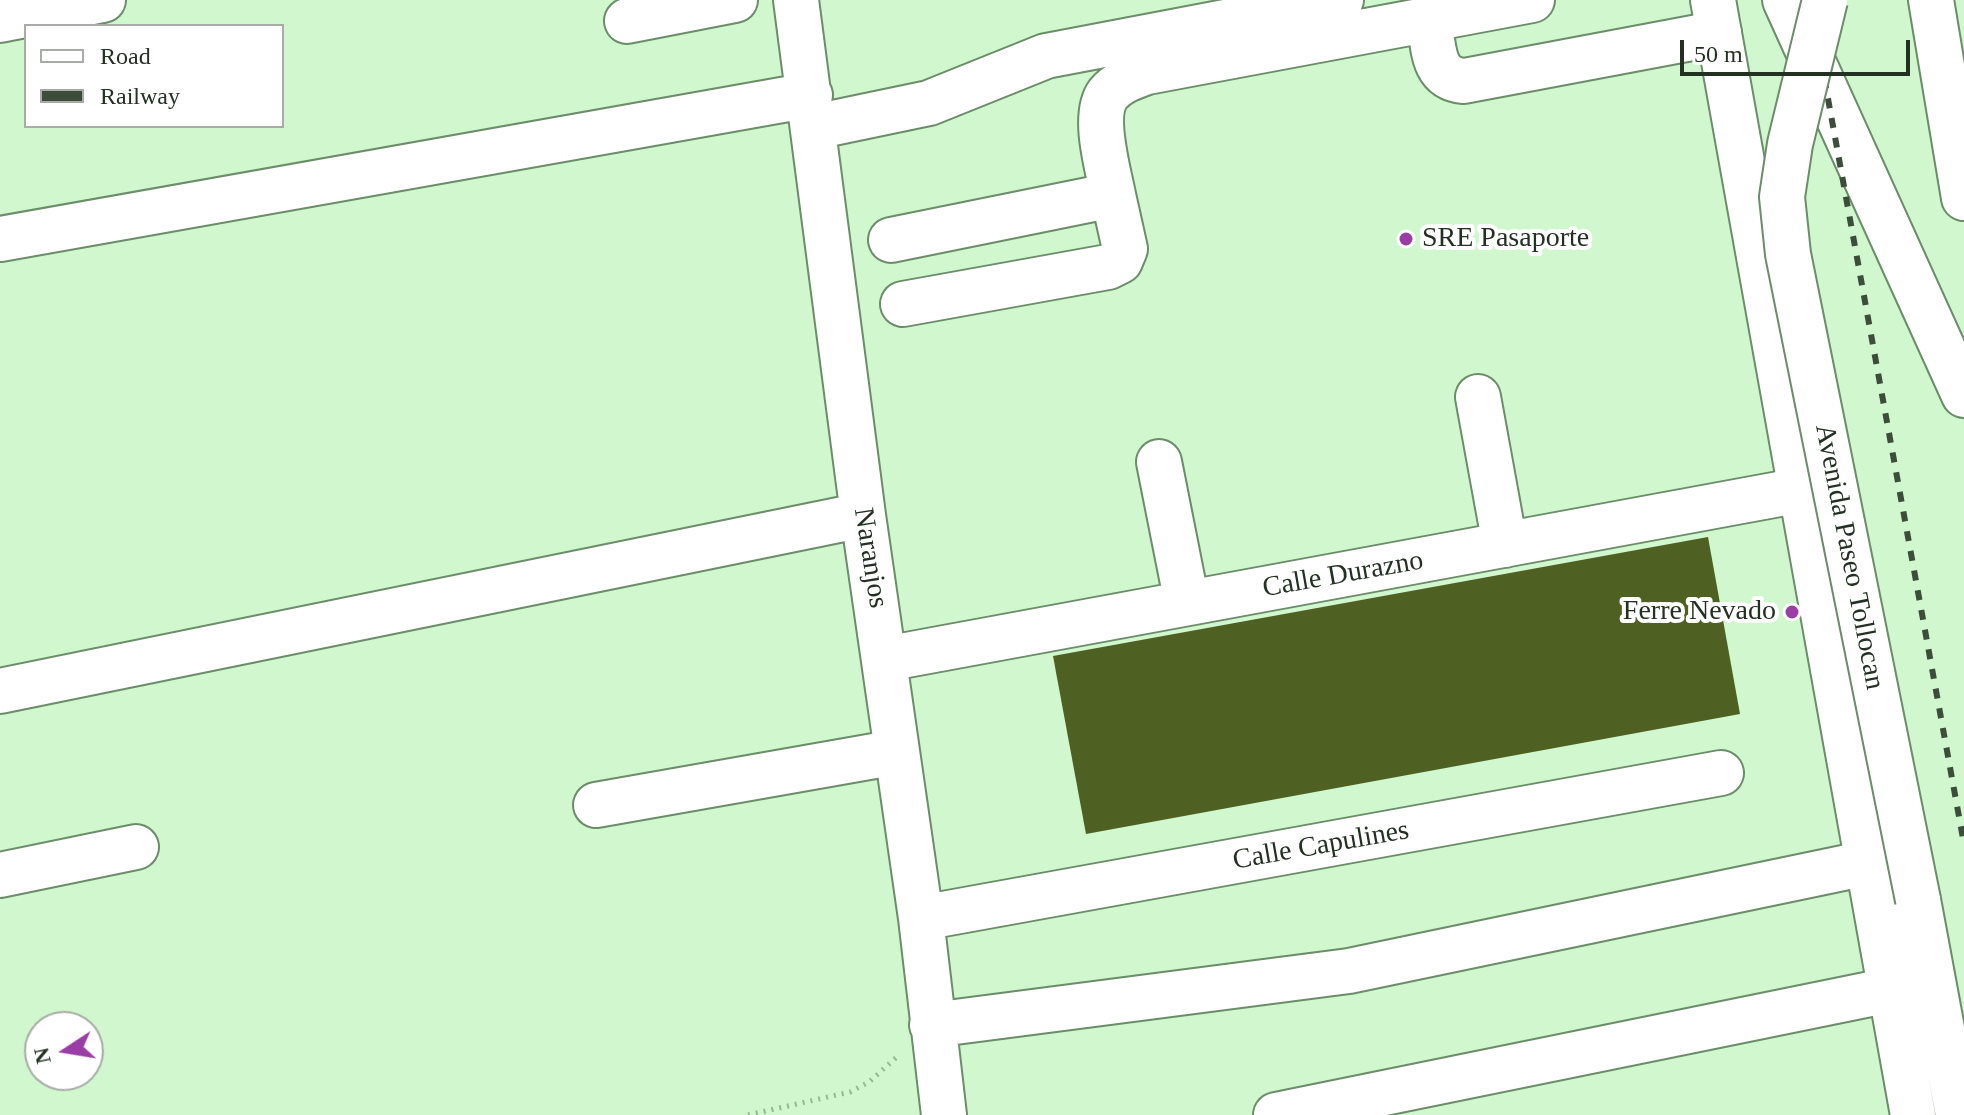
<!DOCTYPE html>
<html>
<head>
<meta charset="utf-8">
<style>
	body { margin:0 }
	#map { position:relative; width:1964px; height:1115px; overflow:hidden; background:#d1f7cf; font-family:"Times New Roman",serif }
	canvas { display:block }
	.legend { position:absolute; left:24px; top:24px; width:260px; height:104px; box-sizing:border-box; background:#fff; border:2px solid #a7ada6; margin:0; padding:10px 14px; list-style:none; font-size:24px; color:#223121 }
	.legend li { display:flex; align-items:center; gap:16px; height:40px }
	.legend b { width:40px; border:2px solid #a7ada6 }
	.north { position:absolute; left:24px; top:1011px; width:80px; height:80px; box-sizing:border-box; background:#fff; border:2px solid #a7ada6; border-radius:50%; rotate:258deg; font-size:22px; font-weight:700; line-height:32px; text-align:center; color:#223121 }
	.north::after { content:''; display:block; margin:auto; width:28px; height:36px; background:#9b3da6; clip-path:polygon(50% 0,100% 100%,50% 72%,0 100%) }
	.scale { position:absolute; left:1680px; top:40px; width:230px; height:36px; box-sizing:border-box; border:4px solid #223121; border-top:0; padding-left:10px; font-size:24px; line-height:28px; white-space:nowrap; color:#223121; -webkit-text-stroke:6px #fff; paint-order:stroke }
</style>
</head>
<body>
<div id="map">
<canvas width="1964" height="1115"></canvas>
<ul class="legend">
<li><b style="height:10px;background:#fff"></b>Road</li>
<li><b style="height:10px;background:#3c4e3a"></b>Railway</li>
</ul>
<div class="north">N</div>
<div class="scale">50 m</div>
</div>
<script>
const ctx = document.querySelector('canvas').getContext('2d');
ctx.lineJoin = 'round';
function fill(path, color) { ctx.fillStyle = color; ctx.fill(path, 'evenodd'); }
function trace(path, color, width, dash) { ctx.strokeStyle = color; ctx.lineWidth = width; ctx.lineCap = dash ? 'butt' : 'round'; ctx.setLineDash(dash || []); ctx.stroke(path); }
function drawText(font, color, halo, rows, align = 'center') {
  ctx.font = font + ' "Times New Roman",serif'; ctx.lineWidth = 8; ctx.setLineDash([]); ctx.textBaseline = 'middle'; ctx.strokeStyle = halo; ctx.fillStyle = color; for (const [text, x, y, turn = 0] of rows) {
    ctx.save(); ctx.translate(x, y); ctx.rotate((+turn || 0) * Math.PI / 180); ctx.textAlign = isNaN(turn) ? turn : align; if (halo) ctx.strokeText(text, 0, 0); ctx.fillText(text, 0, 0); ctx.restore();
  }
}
fill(new Path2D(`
	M 1708,537 L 1740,714 L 1086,834 L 1053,656 Z`), '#4e6022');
const minor = new Path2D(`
	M 796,0 L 863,515 L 921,918 L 944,1115
	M 1429,17 C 1434,45 1430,78 1464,81 L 1719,33
	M 0,20 L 103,0
	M 627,21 L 735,0
	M 814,127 L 929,103 L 1046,56 L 1341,0
	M 0,239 L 810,95
	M 891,240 L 1113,195 C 1108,169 1092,116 1108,94 C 1118,82 1133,77 1147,72 L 1532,0
	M 903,304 L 1108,267 L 1120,261 L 1125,249 L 1113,195
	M 1478,397 L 1505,545
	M 1159,462 L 1187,603
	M 885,659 L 1801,490
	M 0,691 L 863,515
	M 596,805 L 897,752
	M 0,875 L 136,847
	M 921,918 L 1721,773
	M 932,1025 L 1349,971 L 1867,863
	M 1276,1115 L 1890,990`);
const major = new Path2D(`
	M 1713,0 L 1913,1115
	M 1918,900 L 1958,1115`);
const highway = new Path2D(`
	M 1785,0 L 1964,395
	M 1931,0 L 1964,198`);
trace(minor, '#6b8d69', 48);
trace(major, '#6b8d69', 48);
trace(highway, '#6b8d69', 48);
trace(new Path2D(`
	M 748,1115 L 850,1092 L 869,1082 L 899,1055`), '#98b796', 5, [2, 6]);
trace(minor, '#fff', 44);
trace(major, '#fff', 44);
trace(highway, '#fff', 44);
trace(new Path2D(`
	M 1810,0 L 1964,844`), '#3c4e3a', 6, [10, 10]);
const majorBridge = new Path2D(`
	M 1825,0 L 1790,144 L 1782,197 L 1788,254 L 1918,900`);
trace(majorBridge, '#6b8d69', 48, []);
trace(majorBridge, '#fff', 44);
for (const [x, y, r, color] of [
	[1406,239,8,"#9b3da6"],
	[1792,612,8,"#9b3da6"]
]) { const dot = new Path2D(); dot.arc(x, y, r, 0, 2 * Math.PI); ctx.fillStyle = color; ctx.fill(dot); trace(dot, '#fff', 3); }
drawText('28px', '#223121', '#fff', [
	["SRE Pasaporte",1422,239],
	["Ferre Nevado",1776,612,"right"]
], 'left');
drawText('28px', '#223121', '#fff', [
	["Avenida Paseo Tollocan",1849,557,79],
	["Naranjos",870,558,81],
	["Calle Durazno",1343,575,-10],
	["Calle Capulines",1321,846,-10]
]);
</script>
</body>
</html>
